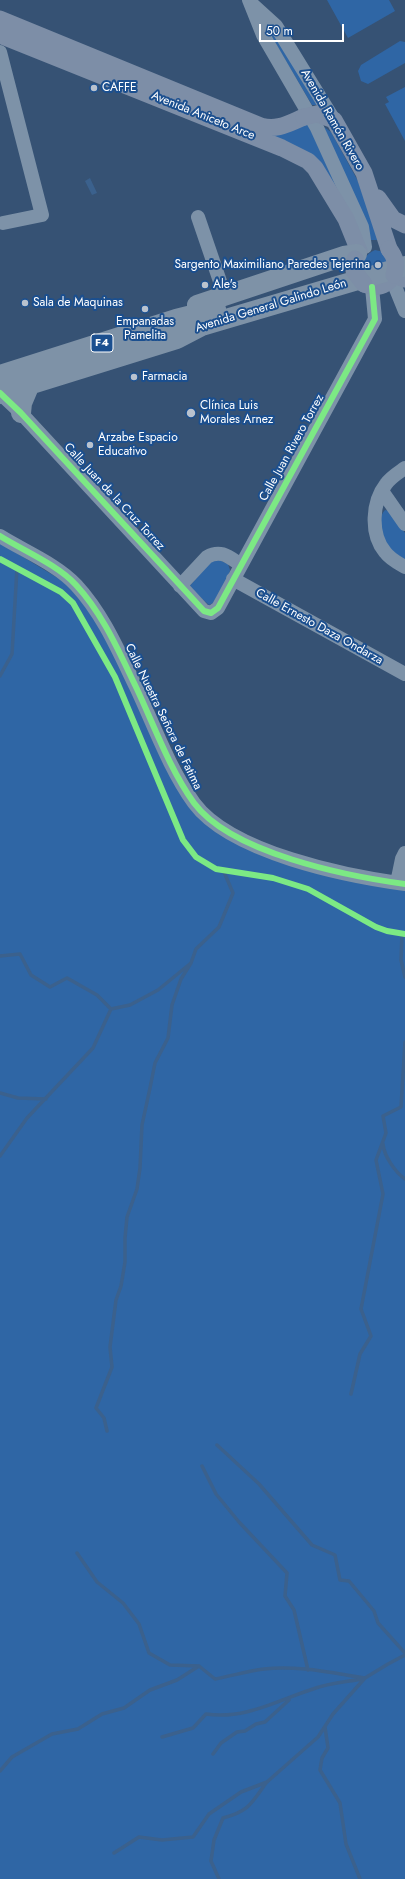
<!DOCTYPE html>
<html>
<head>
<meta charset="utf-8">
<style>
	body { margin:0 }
	#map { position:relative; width:405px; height:1879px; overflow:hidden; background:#365274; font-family:Jost,sans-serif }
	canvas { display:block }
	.scale { position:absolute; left:259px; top:24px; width:85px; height:18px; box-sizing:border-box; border:2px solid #fff; border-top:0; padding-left:5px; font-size:12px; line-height:14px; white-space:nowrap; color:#fff; -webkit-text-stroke:3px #1b4f8f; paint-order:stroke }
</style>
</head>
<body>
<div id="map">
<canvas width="405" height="1879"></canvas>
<div class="scale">50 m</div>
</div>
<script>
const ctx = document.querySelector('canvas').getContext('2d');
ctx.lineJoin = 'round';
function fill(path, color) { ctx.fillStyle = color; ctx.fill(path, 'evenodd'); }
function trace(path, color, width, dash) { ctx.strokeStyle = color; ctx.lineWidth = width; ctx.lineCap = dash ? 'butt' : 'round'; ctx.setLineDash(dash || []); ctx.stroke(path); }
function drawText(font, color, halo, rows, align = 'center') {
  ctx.font = font + ' Jost,sans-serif'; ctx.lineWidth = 4; ctx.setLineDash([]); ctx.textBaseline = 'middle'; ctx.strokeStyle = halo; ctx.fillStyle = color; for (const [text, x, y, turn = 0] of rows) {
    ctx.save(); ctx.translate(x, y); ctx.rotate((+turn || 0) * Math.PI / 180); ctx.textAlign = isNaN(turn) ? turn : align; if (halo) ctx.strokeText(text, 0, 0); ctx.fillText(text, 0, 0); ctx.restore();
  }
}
fill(new Path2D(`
	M 327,0 L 389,0 L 395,11 L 348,38 Z
	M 267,29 L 273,30 L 320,105 L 312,105 Z
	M 400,41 L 405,42 L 405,63 L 368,84 L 361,81 L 358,71 L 361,65 Z
	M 405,87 L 405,141 L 385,104 L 389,102 L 386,97 Z
	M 307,122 L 351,215 L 331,182 L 260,132 Z
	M 324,127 L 331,132 L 358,181 L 379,240 L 369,240 Z
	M 375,250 L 384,252 L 391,263 L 365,272 C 361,262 365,254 375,250 Z
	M 385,510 L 390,511 L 405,533 L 405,561 C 401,558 395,555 392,552 C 384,543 375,520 385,510 Z
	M 0,543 L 66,583 L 91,613 L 218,833 L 405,890 L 405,1879 L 0,1879 Z
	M 217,559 L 228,564 L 230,570 L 229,576 L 213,603 L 209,605 L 189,587 L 209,563 Z`), '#2f66a5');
fill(new Path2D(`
	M 90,178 L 97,193 L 92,195 L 85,181 Z`), '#3b618d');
trace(new Path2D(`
	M 0,676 L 12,654 L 17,568
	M 402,934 L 401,960 L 405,977
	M 0,956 L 20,954 L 31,975 L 50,987 L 67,978 L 97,995 L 111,1009
	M 0,1093 L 18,1098 L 46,1099
	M 383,1144 C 384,1156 395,1172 405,1179
	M 0,1156 L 27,1118 L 93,1048 L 111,1009 L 130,1005 L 158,990 L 191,963 L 196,949 L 219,927 L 233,893 L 224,872
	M 351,1394 L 360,1354 L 371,1336 L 361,1309 L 383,1194 L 376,1160 L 386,1133 L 383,1116 L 401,1107 L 405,1042
	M 107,1431 L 104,1418 L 96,1408 L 112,1367 L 110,1347 L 116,1300 L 121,1286 L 125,1262 L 125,1238 L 127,1217 L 137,1189 L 140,1168 L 142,1125 L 150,1088 L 155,1063 L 168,1038 L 172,1005 L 181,979 L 191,963
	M 217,1445 L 259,1484 L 312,1545 L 335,1555 L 340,1580 L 349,1581 L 374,1611 L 378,1623 L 405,1653
	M 202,1466 L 216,1494 L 239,1522 L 287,1573 L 285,1596 L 294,1610 L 308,1670
	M 77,1553 L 97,1582 L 123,1603 L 139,1624 L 149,1653 L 170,1665 L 199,1666 L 215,1679 C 231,1676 248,1671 264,1669 C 297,1665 332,1673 365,1678 L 388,1664 L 405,1655
	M 325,1727 L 328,1748 L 322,1758 L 320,1770 L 340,1803 L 346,1844 L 360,1879
	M 162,1737 L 193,1728 L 206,1714 C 245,1720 278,1700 313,1689 C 329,1683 346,1682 362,1679
	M 213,1754 L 221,1743 L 237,1732 L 245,1731 L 256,1724 L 265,1722 L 289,1700
	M 0,1771 L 12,1757 L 52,1734 L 78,1729 L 102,1714 L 124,1708 L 150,1690 L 177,1680 L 199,1666
	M 114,1853 L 139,1837 L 162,1840 L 193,1837 L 209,1814 L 241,1792 L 267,1782 L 318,1737 L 333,1714 L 365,1678
	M 219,1879 L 211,1861 L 214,1840 L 223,1818 C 249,1811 251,1804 266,1783`), '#3b618d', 3.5);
trace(new Path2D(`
	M 249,0 L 263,35 L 317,128 L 362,227 L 365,247
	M 253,5 L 276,26 L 334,120
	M 0,52 L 42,215 L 3,223
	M 198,217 L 225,296
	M 392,279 L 405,311
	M 0,393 L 21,413 L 204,611 L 211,613 L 218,608 L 375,319 L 372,287
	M 405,468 C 398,473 391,477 386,484 C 372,502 370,534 385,552 C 390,559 398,563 405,567
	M 382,491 L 405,524
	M 0,536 C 24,551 58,565 76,585 C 103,614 119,652 136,687 C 154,725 169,768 194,803 C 231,853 346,876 405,884
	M 233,579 L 405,674
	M 180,586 L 207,557 C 221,549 229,557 241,565
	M 397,883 L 402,859 L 405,853`), '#7d92a8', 14);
trace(new Path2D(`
	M 0,19 L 261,126 C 277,131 289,123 304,117
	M 0,35 L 282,148 L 308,161 L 315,168 L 346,219 L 359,251
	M 317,114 L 334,120 L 364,173 L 389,249
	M 378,198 L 393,219 L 405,225
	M 364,284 C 377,289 386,287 394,275 L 405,279`), '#7d8ea7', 17);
trace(new Path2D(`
	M 197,305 L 344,256 L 357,254
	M 0,375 L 176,319 L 216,309
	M 0,394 L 177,339 L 202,326 L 405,266
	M 21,413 L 22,403 L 30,384`), '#7e92a7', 20);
trace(new Path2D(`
	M 304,117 L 317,114
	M 389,249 C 396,258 397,265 394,275
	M 355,259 L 354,271 L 364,284`), '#7d8ea7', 17);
trace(new Path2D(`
	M 0,393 L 21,413 L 204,611 L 211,613 L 218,608 L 375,319 L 372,287
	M 0,536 C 24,551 58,565 76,585 C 103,614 119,652 136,687 C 154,725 169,768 194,803 C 231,853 346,876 405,884
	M 0,559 L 61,592 L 73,603 L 115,677 L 183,840 L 196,857 L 216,869 L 273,878 L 308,889 L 376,927 L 387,931 L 405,934`), '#7ce984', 6);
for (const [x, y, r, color] of [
	[94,88,4,"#b9c2ce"],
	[378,265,4,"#b9c2ce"],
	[205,285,4,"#b9c2ce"],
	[25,303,4,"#b9c2ce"],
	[145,309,4,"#b9c2ce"],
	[134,377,4,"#b9c2ce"],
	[191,413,5,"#b9c2ce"],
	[90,445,4,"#b9c2ce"]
]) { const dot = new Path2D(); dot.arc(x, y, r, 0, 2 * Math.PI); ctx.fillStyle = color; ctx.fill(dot); trace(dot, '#1b4f8f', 1.5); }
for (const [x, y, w] of [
	[102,343,22]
]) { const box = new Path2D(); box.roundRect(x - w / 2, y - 9, w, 18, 3); ctx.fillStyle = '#1b4f8f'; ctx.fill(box); trace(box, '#fff', 1); }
drawText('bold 11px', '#fff', null, [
	["F4",102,343]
]);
drawText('12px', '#fff', '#1b4f8f', [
	["CAFFE",102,88],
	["Sargento Maximiliano Paredes Tejerina",370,265,"right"],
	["Ale's",213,285],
	["Sala de Maquinas",33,303],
	["Empanadas",145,322,"center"],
	["Pamelita",145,336,"center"],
	["Farmacia",142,377],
	["Clínica Luis",200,406],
	["Morales Arnez",200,420],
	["Arzabe Espacio",98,438],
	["Educativo",98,452]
], 'left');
drawText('12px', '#fff', '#1b4f8f', [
	["Avenida Aniceto Arce",203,116,22],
	["Avenida Ramón Rivero",332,120,60],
	["Avenida General Galindo León",271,306,-17],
	["Calle Juan Rivero Torrez",292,448,-61],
	["Calle Juan de la Cruz Torrez",114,497,47],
	["Calle Ernesto Daza Ondarza",319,627,29],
	["Calle Nuestra Señora de Fatima",163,717,64]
]);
</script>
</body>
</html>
